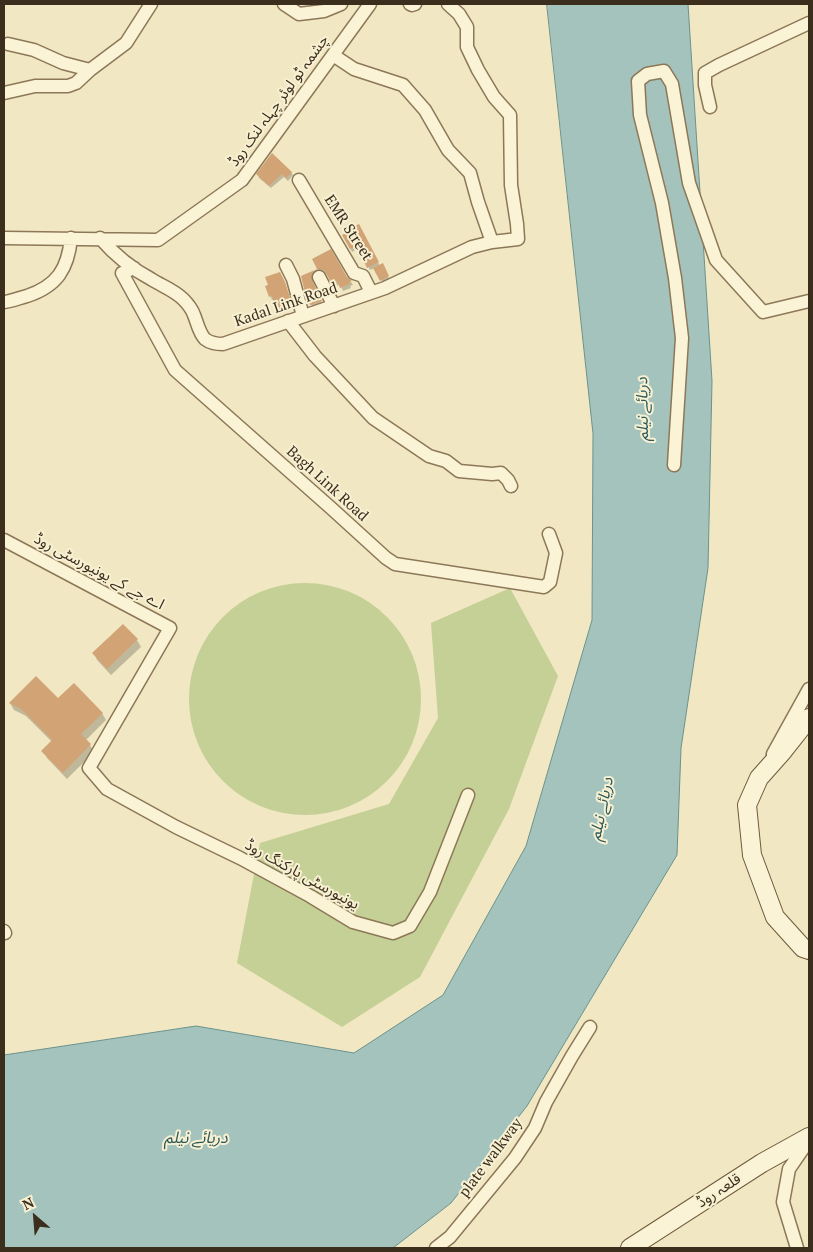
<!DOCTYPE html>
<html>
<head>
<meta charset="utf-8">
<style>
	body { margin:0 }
	#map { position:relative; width:813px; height:1252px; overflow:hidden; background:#f1e7c2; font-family:"PT Serif",serif }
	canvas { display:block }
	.frame { position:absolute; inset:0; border:5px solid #3b2e1d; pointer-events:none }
	.north { position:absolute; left:10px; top:1192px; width:50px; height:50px; -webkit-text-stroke:4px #f8f0d2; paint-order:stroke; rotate:333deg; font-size:14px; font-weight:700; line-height:20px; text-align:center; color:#3b2e1d }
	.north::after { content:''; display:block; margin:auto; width:18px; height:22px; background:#3b2e1d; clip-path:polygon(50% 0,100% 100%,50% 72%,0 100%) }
</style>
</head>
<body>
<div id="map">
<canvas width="813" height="1252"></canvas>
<div class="frame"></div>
<div class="north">N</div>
</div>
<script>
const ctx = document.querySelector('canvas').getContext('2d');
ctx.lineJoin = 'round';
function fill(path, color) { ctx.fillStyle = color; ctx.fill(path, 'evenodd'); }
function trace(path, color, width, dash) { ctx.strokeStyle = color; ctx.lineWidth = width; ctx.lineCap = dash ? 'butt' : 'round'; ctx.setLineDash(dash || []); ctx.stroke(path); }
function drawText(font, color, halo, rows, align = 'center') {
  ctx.font = font + ' "PT Serif","Noto Sans Arabic",serif'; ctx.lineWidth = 4; ctx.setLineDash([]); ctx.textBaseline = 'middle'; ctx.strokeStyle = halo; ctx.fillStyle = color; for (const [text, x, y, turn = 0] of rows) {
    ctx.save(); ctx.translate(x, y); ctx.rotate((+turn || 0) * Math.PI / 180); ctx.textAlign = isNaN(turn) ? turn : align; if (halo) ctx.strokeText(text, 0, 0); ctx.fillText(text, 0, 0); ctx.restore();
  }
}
fill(new Path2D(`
	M189 699a116 116 0 1 1 232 0a116 116 0 1 1-232 0Z
	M 510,588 L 558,676 L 509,809 L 420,977 L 342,1027 L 237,963 L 260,843 L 389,804 L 438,718 L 431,623 Z`), '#c4d095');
const water = new Path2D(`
	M 547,4 L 688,4 L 712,381 L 708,568 L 681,748 L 677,855 L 527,1106 L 451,1203 L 393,1248 L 4,1248 L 4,1055 L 196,1026 L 354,1053 L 443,995 L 526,846 L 592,620 L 593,434 Z`);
fill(water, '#a4c3bd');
trace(water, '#6b928c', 1);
fill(new Path2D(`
	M 291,172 L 293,175 L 288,181 L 284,177 L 271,188 L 259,178 L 258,175 Z
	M 358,225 L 380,266 L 382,265 L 390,280 L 383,283 L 375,268 L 370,270 L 359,248 L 352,252 L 344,235 Z
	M 314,259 L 346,278 L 351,282 L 353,285 L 350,286 L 351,288 L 343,291 L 340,284 L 335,287 L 327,274 L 322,272 L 313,277 L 313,285 L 323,305 L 313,308 L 307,296 L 302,277 L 319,269 Z
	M 280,273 L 286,286 L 291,301 L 288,302 L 291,309 L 279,312 L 274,299 L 272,300 L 267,287 Z
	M 137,640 L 141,647 L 111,675 L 97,660 L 94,653 Z
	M 58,700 L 102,713 L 106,720 L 86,740 L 90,745 L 94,752 L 67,779 L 47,758 L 43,751 L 52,742 L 26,716 L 14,710 L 10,703 Z`), '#0003');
fill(new Path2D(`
	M 272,153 L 292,172 L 286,178 L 282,174 L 269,186 L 256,174 Z
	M 359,224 L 379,262 L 367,268 L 356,246 L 350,249 L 342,235 L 347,232 L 346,230 Z
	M 331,249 L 347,277 L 352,281 L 349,282 L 350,284 L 340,288 L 337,281 L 332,284 L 324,270 L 319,269 L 315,270 L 312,273 L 312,280 L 322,301 L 310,305 L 306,297 L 301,276 L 317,269 L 312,259 Z
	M 383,263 L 389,276 L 380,281 L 373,268 Z
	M 280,272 L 285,282 L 290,298 L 287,299 L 290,306 L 276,310 L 272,296 L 269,297 L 265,286 L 268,285 L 265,277 Z
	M 123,624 L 138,639 L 107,669 L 92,653 Z
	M 36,676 L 58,698 L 74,683 L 103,713 L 81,734 L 91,744 L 63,773 L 41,751 L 52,740 L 21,709 L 9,703 Z`), '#d1a375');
const street = new Path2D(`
	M 284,4 L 299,14 L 324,11 L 341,4
	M 410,4 L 412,5 L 415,4
	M 8,44 L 34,50 L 63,63 L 90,70
	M 333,55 L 354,69 L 403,85 L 425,110 L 448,150 L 470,173 L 478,202 L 492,242
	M 4,93 L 35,86 L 68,86 L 76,83 L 90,70 L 126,43 L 151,4
	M 710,107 L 705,85 L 705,73 L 719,65 L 809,23
	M 299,180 L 354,273 L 363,276 L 371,292
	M 4,238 L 158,240 L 242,180 L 370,4
	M 100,238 C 114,254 132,269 151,279 C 162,286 174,290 183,299 C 187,303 192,309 194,315 C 197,322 199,333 205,339 C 210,343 217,344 223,344 L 385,288 L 472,247 L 492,242 L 518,239 L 517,224 L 511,185 L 510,115 L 494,97 L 478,70 L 467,47 L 467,27 L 459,14 L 448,4
	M 286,265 L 293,279 L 303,316
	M 134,268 L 122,273 L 175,370 L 331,508 L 386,558 L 395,564 L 544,587 L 550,582 L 556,553 L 549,534
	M 319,277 L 334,306
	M 4,302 C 12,301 19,298 27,296 C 57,286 68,269 71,238
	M 288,321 L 315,356 L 373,418 L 429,456 L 446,461 L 459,471 L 492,474 L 501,473 L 508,480 L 511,486
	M 674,465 L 682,338 L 675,278 L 662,203 L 640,115 L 638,81 L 647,74 L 664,71 L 672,84 L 689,183 L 716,260 L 763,312 L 809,301
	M 4,540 L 170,628 L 89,768 L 107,789 L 176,827 L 240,858 L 310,896 L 353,922 L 393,933 L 410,926 L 430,892 L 468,795
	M 773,754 L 809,689
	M 4,931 L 5,933
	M 436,1248 L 450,1237 L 515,1158 L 535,1128 L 546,1102 L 572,1056 L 590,1027
	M 797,1248 L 783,1202 L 789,1169 L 809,1140`);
const secondary = new Path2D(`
	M 809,718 L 783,751 L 759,778 L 747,805 L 752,855 L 775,917 L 803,948 L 809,950
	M 630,1248 L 762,1163 L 809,1137`);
trace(street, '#8c7858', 15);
trace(secondary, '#6e593b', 20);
trace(street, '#fbf3d6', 12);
trace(secondary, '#fbf3d6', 18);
drawText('15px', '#3b2e1d', '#f8f0d2', [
	["چشمہ ٹو لوئر چہلہ لنک روڈ",279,101,-54],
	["EMR Street",348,228,57],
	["Kadal Link Road",286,305,-19],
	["Bagh Link Road",327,484,42],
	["اے جے کے یونیورسٹی روڈ",99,572,28],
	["یونیورسٹی پارکنگ روڈ",302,875,29],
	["plate walkway",491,1158,-53],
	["قلعہ روڈ",719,1191,-33]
]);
drawText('italic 16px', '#2b5a5b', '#f8f0d2', [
	["دریائے نیلم",643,409,-91],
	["دریائے نیلم",602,809,-78],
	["دریائے نیلم",196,1138]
]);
</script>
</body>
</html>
